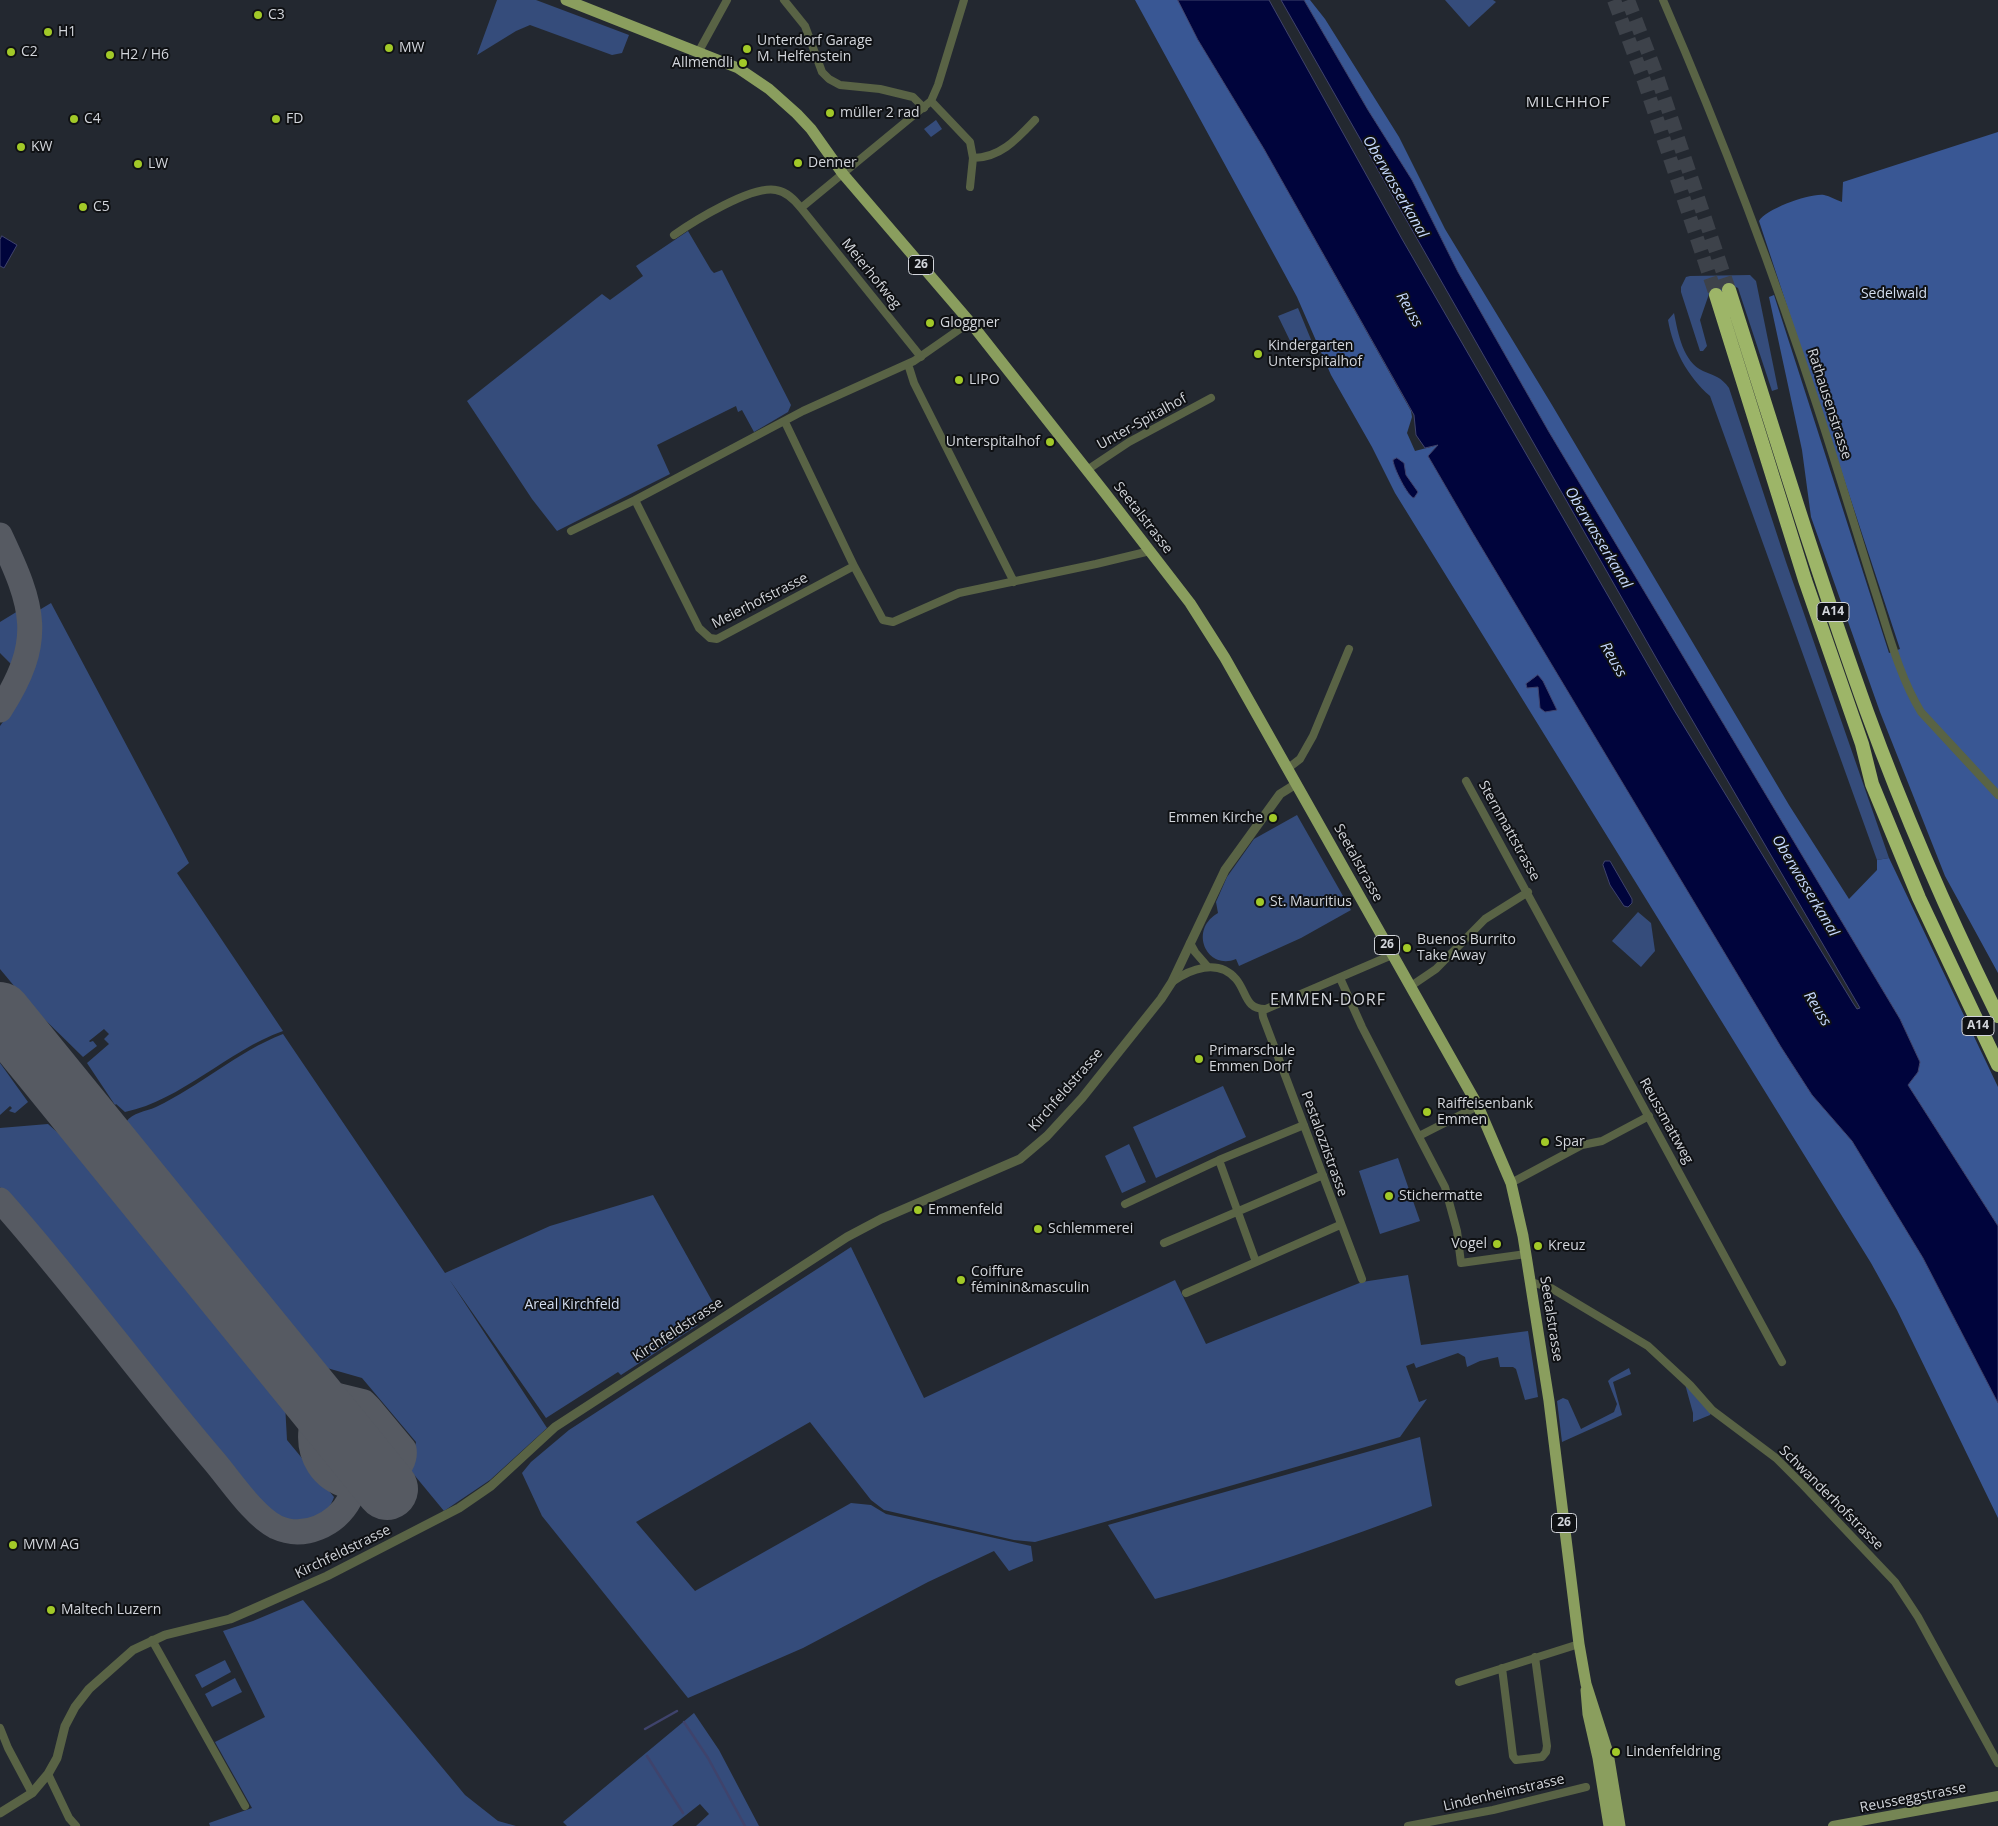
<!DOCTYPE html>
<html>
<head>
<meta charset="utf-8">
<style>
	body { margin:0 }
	canvas { display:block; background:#232830 }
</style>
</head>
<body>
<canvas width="1998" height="1826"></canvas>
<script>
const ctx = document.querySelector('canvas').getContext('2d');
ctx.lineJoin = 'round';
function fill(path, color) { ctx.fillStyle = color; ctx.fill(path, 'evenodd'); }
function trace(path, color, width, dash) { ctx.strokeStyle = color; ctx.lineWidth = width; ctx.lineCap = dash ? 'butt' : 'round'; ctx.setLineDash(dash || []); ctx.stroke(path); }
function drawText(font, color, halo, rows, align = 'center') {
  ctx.font = font + ' "Open Sans",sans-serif'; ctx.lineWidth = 4; ctx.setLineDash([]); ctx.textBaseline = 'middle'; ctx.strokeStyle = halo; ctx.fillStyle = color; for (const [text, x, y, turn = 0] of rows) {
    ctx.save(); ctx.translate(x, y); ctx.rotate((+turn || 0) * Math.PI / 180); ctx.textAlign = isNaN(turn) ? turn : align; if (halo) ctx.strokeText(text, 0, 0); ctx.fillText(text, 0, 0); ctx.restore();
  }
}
fill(new Path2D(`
	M 497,0 L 536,0 L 629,35 L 622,53 L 612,55 L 530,25 L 516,31 L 477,55 Z
	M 1445,0 L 1493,0 L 1496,2 L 1469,27 Z
	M 936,120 L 942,129 L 931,137 L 924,129 Z
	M 688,231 L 711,270 L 714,273 L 722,270 L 791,405 L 788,412 L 754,432 L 742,410 L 738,412 L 736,406 L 657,445 L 670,474 L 557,531 L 532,499 L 467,401 L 602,294 L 610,300 L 643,276 L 636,266 Z
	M 1750,275 L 1756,281 L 1778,389 L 1772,391 L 1738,288 L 1736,287 L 1709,294 L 1700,320 L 1707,346 L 1703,351 L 1700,351 L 1681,292 L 1681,287 L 1686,277 L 1690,276 Z
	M 1298,308 L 1312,342 L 1295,351 L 1278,316 Z
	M 1674,313 C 1678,333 1683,362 1703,371 C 1715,376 1721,377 1729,388 L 1786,562 L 1889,858 L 1877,860 L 1710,396 C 1687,376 1673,349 1668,320 Z
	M 51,603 L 189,863 L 177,873 L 283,1031 C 227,1051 182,1100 125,1112 L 116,1104 L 115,1105 L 87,1063 L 109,1044 L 104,1039 L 109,1034 L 104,1029 L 89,1041 L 90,1042 L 93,1041 L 97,1046 L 83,1057 L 30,1005 L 0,969 L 0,726 C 31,685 40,664 36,612 Z
	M 18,611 C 21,630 22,649 13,666 L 0,653 L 0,622 Z
	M 1297,815 L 1351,910 L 1301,938 L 1239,966 L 1236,959 C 1207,971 1188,930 1218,913 L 1216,902 L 1227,877 L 1254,839 Z
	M 1638,912 L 1651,923 L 1655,951 L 1641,967 L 1612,941 Z
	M 283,1034 L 445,1273 L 550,1226 L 653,1195 L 716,1308 L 696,1320 L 698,1325 L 621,1375 L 618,1372 L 546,1418 L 449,1279 L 547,1428 L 490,1480 L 444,1511 L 411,1471 L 416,1442 L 362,1378 L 327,1368 L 126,1122 C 133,1112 145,1112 156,1107 C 200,1086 237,1052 283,1034 Z
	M 0,1063 L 28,1102 L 15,1113 L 9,1111 L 12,1108 L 10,1106 L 0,1115 Z
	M 1223,1086 L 1246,1137 L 1156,1178 L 1133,1127 Z
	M 48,1124 L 74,1147 L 285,1404 L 287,1440 L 334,1497 C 324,1526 291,1529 268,1514 L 0,1187 L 0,1128 Z
	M 1129,1144 L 1146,1182 L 1122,1193 L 1105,1156 Z
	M 1398,1158 L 1420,1221 L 1380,1234 L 1359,1171 Z
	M 851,1247 L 924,1398 L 1175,1280 L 1206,1344 L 1362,1282 L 1408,1275 L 1421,1345 L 1528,1331 L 1538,1397 L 1525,1400 L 1516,1369 L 1513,1367 L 1500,1367 L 1498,1357 L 1480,1361 L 1467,1367 L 1465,1357 L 1458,1353 L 1416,1368 L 1414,1363 L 1406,1366 L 1419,1402 L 1427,1399 L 1400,1437 L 1035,1542 L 1014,1540 L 884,1510 L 871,1500 L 810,1422 L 636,1522 L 695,1591 L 851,1503 L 871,1505 L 886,1514 L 1031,1546 L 1033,1561 L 1009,1571 L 994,1551 L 928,1582 L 803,1648 L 688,1698 L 542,1516 L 522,1473 L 531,1462 L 569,1430 Z
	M 1629,1368 L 1631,1374 L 1613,1382 L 1622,1415 L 1562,1442 L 1557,1401 L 1563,1398 L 1568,1400 L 1581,1429 L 1614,1412 L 1617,1404 L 1608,1381 L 1611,1378 Z
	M 1685,1384 L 1711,1413 L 1710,1415 L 1693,1422 L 1693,1413 Z
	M 1420,1437 L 1432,1506 C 1341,1540 1249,1573 1155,1599 L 1108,1525 Z
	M 303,1600 L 465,1795 L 498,1821 L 516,1826 L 210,1826 L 209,1823 L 252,1808 L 215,1742 L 265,1717 L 223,1631 L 253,1621 Z
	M 225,1660 L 231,1672 L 202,1688 L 195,1675 Z
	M 235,1678 L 242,1692 L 212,1707 L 205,1694 Z
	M 694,1713 L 719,1750 L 759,1826 L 696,1826 L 709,1814 L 700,1804 L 672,1826 L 567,1826 L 563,1822 Z`), '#354c7b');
fill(new Path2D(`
	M 1135,0 L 1178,0 L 1198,40 L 1264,149 L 1411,411 L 1412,417 L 1407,433 L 1415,451 L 1438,445 L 1428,456 L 1471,530 L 1781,1047 L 1812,1095 L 1852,1141 L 1923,1258 L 1998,1403 L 1998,1518 L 1897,1310 L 1871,1263 L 1395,493 L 1372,447 L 1331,375 L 1297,297 L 1277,260 Z
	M 1304,0 L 1310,0 L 1325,19 L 1399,137 L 1445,229 L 1552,405 L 1789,805 L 1849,899 L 1877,870 L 1877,860 L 1889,858 L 1998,1087 L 1998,1226 L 1908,1085 L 1918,1072 L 1920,1062 L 1900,1019 L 1549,432 L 1458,272 L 1412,180 L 1368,110 Z
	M 1998,132 L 1998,973 L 1945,876 L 1880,712 L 1811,517 L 1802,450 L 1769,297 L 1774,295 L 1889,653 L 1900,649 L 1759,221 C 1766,209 1810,193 1824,195 C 1830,196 1836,200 1842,202 L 1843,182 Z`), '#395794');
const water = new Path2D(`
	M 1178,0 L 1269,0 L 1402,239 L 1674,710 L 1853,1003 L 1857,1009 L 1860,1008 L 1659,663 L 1281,0 L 1304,0 L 1368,110 L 1412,180 L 1458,272 L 1549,432 L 1900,1019 L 1920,1062 L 1918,1072 L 1908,1085 L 1998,1226 L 1998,1403 L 1923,1258 L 1852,1141 L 1812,1095 L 1781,1047 L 1471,530 L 1428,456 L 1438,445 L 1425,448 L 1416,435 L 1414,415 L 1264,149 L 1198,40 Z
	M 2,236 L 17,245 L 4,268 L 0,266 L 0,240 Z
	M 1397,458 L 1404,463 L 1406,475 L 1418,492 L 1414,498 C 1408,497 1393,467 1393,460 Z
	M 1538,675 L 1543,681 L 1557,710 L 1545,712 L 1540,708 L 1538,687 L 1527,688 L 1526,684 Z
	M 1605,861 L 1610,861 L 1632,899 L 1632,903 L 1628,907 L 1624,906 L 1610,885 L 1603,865 Z`);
fill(water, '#00043c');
trace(water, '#3f436c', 1);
trace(new Path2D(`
	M 684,1722 L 708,1758 L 745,1826
	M 645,1729 L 677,1711
	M 647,1756 L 683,1813`), '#3f436c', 2.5);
trace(new Path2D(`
	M 0,535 C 34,607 45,640 0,710
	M 0,1200 C 75,1284 141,1376 214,1461 C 231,1481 254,1516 276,1527 C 304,1540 336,1525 350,1499 C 362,1476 352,1455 343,1433
	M 301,1383 L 311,1389 L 364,1402 L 369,1407 L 404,1449 C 406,1460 399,1469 391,1476 C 380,1487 363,1491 348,1486 C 322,1479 308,1456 311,1430 C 313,1418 318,1407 312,1396`), '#565a62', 25);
trace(new Path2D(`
	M 0,1013 L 387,1489`), '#565a62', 62);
trace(new Path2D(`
	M 1614,0 L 1644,81 L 1716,295
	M 1628,0 L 1657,76 L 1729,290`), '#3d424a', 14, [14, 7]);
trace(new Path2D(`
	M 784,0 L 805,26 L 822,72 L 829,79 L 840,85 L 880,89 L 913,97 L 924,108
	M 1663,0 C 1721,134 1773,270 1818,409 C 1838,470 1856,531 1875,591 C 1888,631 1899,676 1921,712 L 1998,795
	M 699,51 L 727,0
	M 931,101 L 970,142 L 973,158 L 970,187
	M 973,158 C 1000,158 1017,139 1035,120
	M 801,208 L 921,357
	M 674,235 C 694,221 752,185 776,190 C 787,192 794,199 801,208 L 931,101 L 938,85 L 964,0
	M 908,364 L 914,383 L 1014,582
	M 785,422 L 854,566 L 883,620 L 893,622 L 959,593 L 1096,564 L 1150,551
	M 1087,470 L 1129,442 L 1211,398
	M 571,531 L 635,500
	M 854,566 L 717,639 L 710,638 L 699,628 L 635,500 L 803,411 L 914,361 L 970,322
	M 1287,769 L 1300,759 L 1313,736 L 1349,649
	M 1466,781 L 1782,1362
	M 1190,943 L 1195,952 L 1208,967
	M 1340,978 L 1362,1027 L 1445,1187 L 1457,1231 L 1461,1263 L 1526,1254
	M 1172,982 C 1190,969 1218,958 1236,979 C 1247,992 1245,1010 1266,1009 L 1392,955
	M 1411,986 L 1436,969 L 1485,919 L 1528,892
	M 1262,1009 L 1263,1017 L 1362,1279
	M 1419,1136 L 1478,1106
	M 1219,1160 L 1256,1262
	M 1511,1183 L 1582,1145 L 1602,1141 L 1649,1116
	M 1125,1204 L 1219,1160 L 1304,1125
	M 1164,1243 L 1323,1175
	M 1531,1282 L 1551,1288 L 1648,1346 L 1690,1385 L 1712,1410 L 1776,1458 L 1803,1485 L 1895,1582 L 1918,1617 L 1998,1763
	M 1186,1293 L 1340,1225
	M 152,1640 L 245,1806
	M 1502,1668 L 1513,1756 L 1516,1760 L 1542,1757 L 1546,1752 L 1547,1746 L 1535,1657
	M 1459,1682 L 1579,1644
	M 0,1728 L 8,1748 L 32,1793
	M 48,1774 L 69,1818 L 76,1826
	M 1408,1826 L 1493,1810 L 1586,1787`), '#596345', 8);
trace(new Path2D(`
	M 0,1813 L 32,1793 L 48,1774 L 57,1758 L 65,1726 L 75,1707 L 89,1689 L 133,1650 L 165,1635 L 230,1619 L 253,1609 L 327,1576 L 459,1508 L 491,1486 L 555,1427 L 847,1237 L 881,1219 L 1020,1159 L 1047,1136 L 1082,1098 L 1161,999 L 1172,982 L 1225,870 L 1280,794 L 1296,784`), '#596345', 9);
trace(new Path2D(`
	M 1833,1826 L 1998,1796`), '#758554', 10);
trace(new Path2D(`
	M 566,0 L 738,68 L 769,89 L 797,114 L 811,129 L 843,174 L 970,322 L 1105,493 L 1190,603 L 1225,658 L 1478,1106 L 1511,1183 L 1523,1236 L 1549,1401 L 1579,1644 L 1586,1684 L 1608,1753 L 1620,1826
	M 1586,1690 L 1588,1714 L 1598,1758 L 1609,1826`), '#8a9e5e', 11);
trace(new Path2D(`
	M 1729,290 C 1774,431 1817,573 1867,712 C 1905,816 1949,917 1998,1016
	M 1716,295 L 1805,580 L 1862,744 L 1872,784 L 1919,898 L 1998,1065`), '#9db568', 14);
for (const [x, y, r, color] of [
	[258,15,5,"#a2c928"],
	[48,32,5,"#a2c928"],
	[389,48,5,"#a2c928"],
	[747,49,5,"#a2c928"],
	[11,52,5,"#a2c928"],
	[110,55,5,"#a2c928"],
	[743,63,5,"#a2c928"],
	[830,113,5,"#a2c928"],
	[74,119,5,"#a2c928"],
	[276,119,5,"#a2c928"],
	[21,147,5,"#a2c928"],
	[798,163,5,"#a2c928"],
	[138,164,5,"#a2c928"],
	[83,207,5,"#a2c928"],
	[930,323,5,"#a2c928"],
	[1258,354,5,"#a2c928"],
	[959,380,5,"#a2c928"],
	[1050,442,5,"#a2c928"],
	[1273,818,5,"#a2c928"],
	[1260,902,5,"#a2c928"],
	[1407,948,5,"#a2c928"],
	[1199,1059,5,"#a2c928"],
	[1427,1112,5,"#a2c928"],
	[1545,1142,5,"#a2c928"],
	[1389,1196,5,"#a2c928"],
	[918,1210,5,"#a2c928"],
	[1038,1229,5,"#a2c928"],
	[1497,1244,5,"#a2c928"],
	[1538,1246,5,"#a2c928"],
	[961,1280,5,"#a2c928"],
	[13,1545,5,"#a2c928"],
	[51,1610,5,"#a2c928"],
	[1616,1752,5,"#a2c928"]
]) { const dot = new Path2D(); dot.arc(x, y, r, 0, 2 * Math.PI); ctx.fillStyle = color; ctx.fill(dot); trace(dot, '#0f1114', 2); }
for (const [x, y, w] of [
	[921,265,25],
	[1833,612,32],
	[1387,945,25],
	[1978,1026,32],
	[1564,1523,25]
]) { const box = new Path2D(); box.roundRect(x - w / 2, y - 9.5, w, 19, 4); ctx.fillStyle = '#0f1114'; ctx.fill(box); trace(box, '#d2d5db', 1); }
drawText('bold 12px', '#d2d5db', null, [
	["26",921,265],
	["A14",1833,612],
	["26",1387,945],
	["A14",1978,1026],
	["26",1564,1523]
]);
drawText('14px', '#d2d5db', '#0f1114', [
	["C3",268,15],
	["H1",58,32],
	["Unterdorf Garage",757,41],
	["M. Helfenstein",757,57],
	["MW",399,48],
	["C2",21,52],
	["H2 / H6",120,55],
	["Allmendli",733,63,"right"],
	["müller 2 rad",840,113],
	["C4",84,119],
	["FD",286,119],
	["KW",31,147],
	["Denner",808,163],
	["LW",148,164],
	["C5",93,207],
	["Gloggner",940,323],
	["Kindergarten",1268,346],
	["Unterspitalhof",1268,362],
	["LIPO",969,380],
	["Unterspitalhof",1040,442,"right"],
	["Emmen Kirche",1263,818,"right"],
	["St. Mauritius",1270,902],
	["Buenos Burrito",1417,940],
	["Take Away",1417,956],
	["Primarschule",1209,1051],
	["Emmen Dorf",1209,1067],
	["Raiffeisenbank",1437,1104],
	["Emmen",1437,1120],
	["Spar",1555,1142],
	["Stichermatte",1399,1196],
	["Emmenfeld",928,1210],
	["Schlemmerei",1048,1229],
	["Vogel",1487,1244,"right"],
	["Kreuz",1548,1246],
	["Coiffure",971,1272],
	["féminin&masculin",971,1288],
	["MVM AG",23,1545],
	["Maltech Luzern",61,1610],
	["Lindenfeldring",1626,1752]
], 'left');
drawText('14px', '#d2d5db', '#0f1114', [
	["Meierhofweg",871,274,51],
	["Rathausenstrasse",1829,404,72],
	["Unter-Spitalhof",1142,422,-29],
	["Seetalstrasse",1143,518,52],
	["Meierhofstrasse",760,601,-27],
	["Sternmattstrasse",1509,831,61],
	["Seetalstrasse",1358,863,61],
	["Kirchfeldstrasse",1066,1090,-49],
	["Reussmattweg",1666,1121,61],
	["Pestalozzistrasse",1324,1144,70],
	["Seetalstrasse",1551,1319,81],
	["Kirchfeldstrasse",678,1330,-33],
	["Schwanderhofstrasse",1831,1498,45],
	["Kirchfeldstrasse",343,1552,-26],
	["Lindenheimstrasse",1504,1793,-13],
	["Reusseggstrasse",1913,1798,-11]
]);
drawText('14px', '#d4def0', '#0f1114', [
	["Sedelwald",1894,294],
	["Areal Kirchfeld",572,1305]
]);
ctx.letterSpacing = '1px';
drawText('15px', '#d2d5db', '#0f1114', [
	["MILCHHOF",1568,103]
]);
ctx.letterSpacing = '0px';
drawText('italic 15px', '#c6d9fd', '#0f1114', [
	["Oberwasserkanal",1395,187,60],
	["Reuss",1409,310,60],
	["Oberwasserkanal",1598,538,59],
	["Reuss",1613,660,60],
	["Oberwasserkanal",1805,886,59],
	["Reuss",1817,1009,58]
]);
ctx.letterSpacing = '1px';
drawText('16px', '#d2d5db', '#0f1114', [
	["EMMEN-DORF",1328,1000]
]);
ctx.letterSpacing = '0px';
</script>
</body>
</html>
